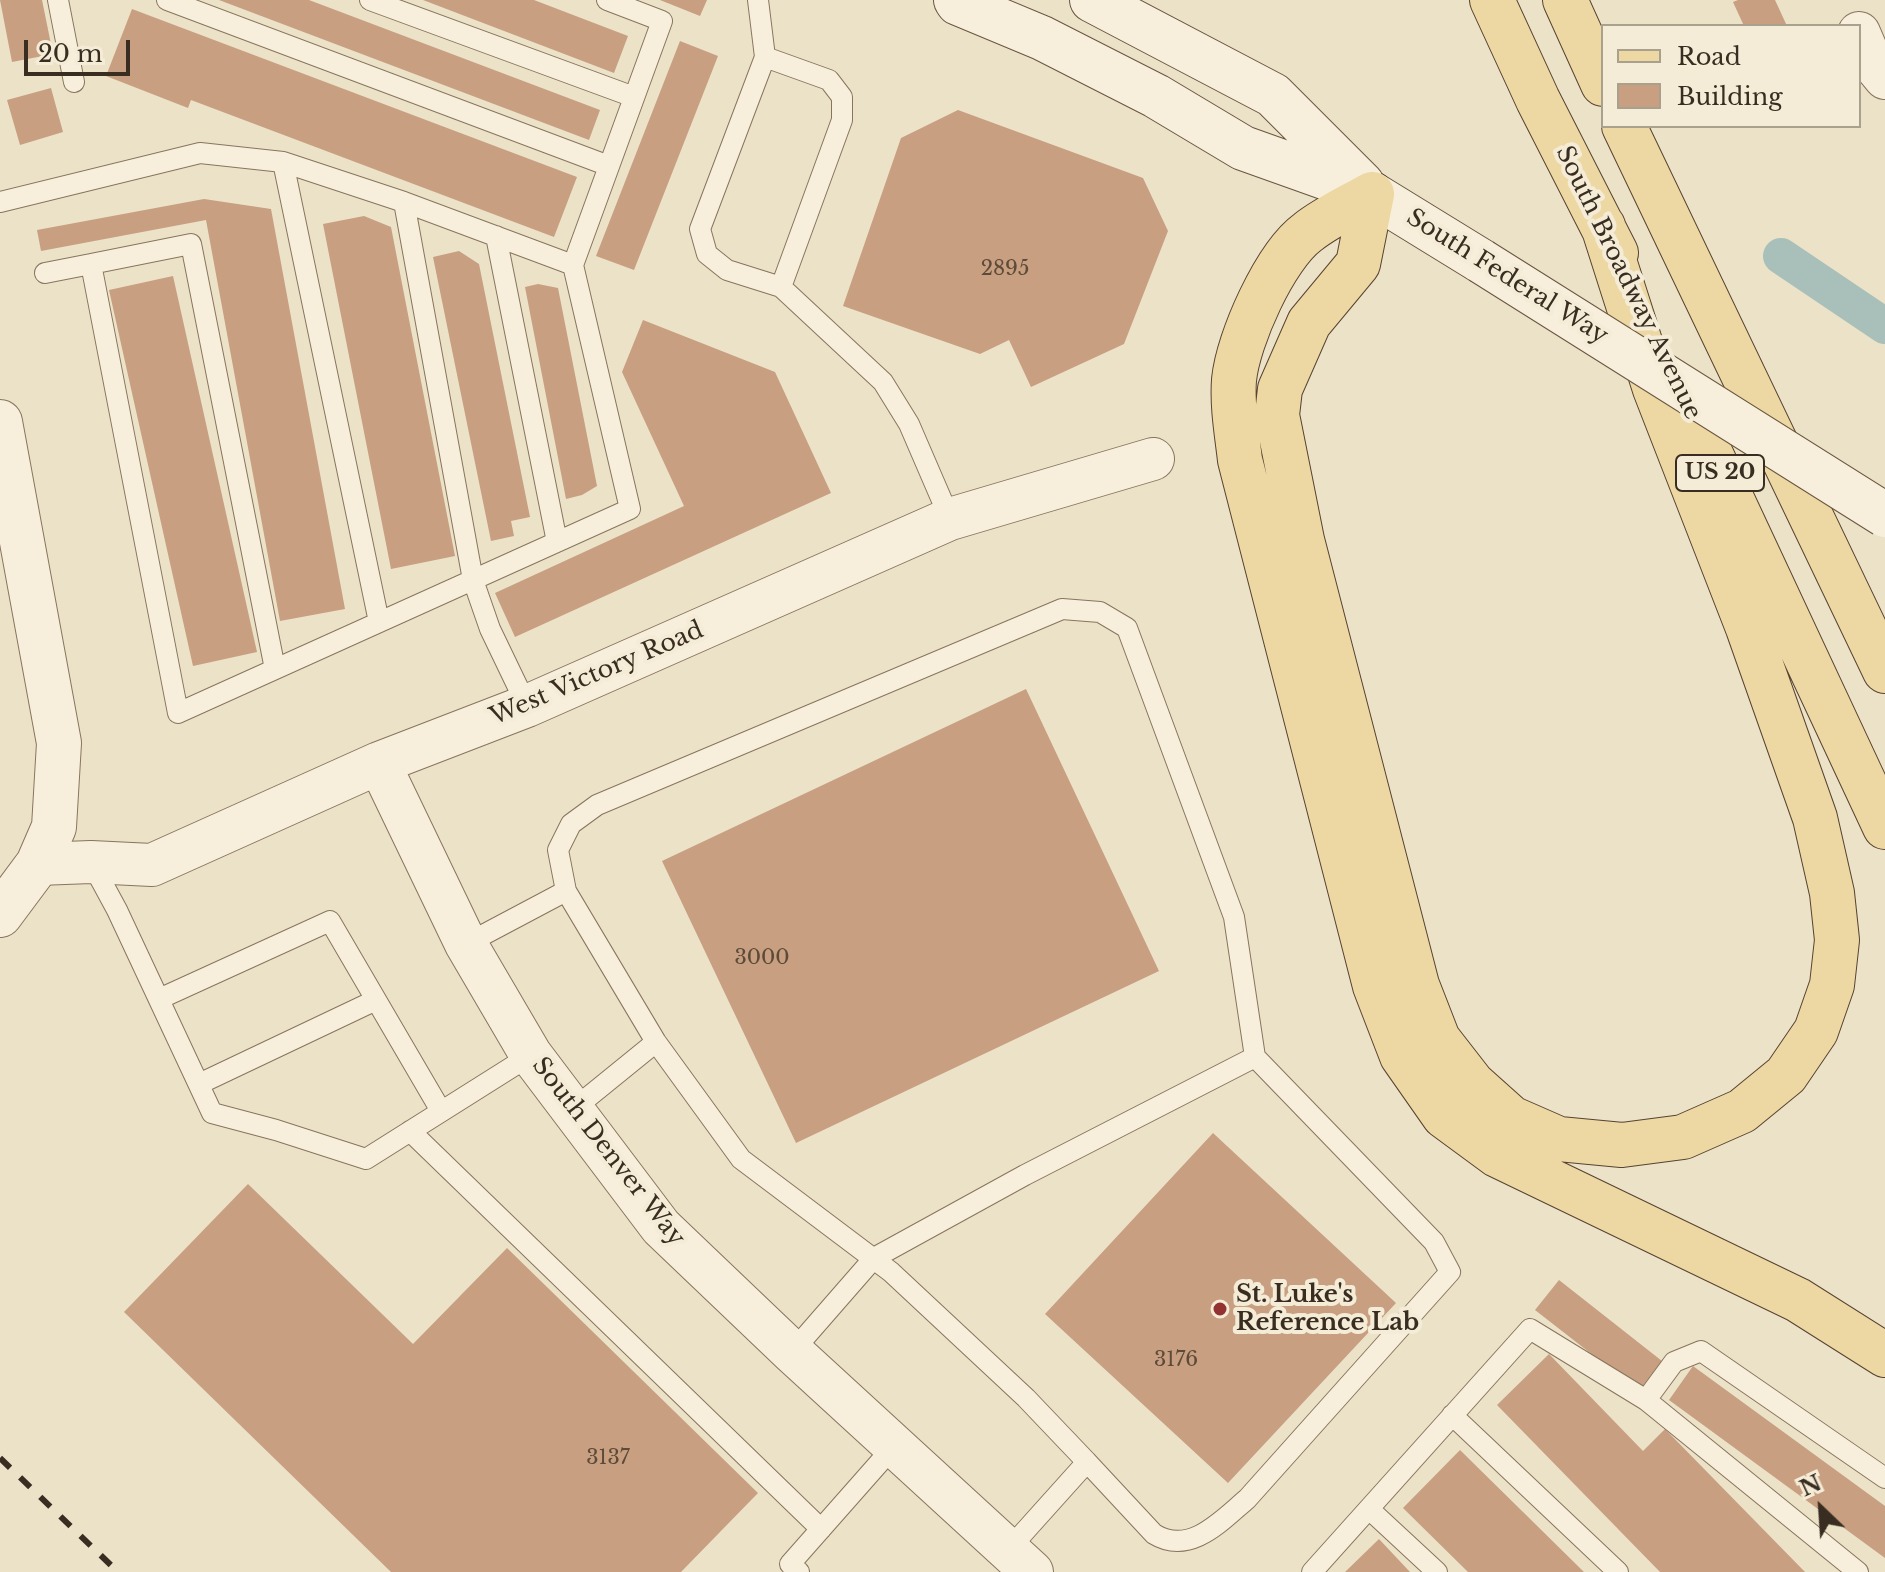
<!DOCTYPE html>
<html>
<head>
<meta charset="utf-8">
<style>
	body { margin:0 }
	#map { position:relative; width:1885px; height:1572px; overflow:hidden; background:#ece2c8; font-family:"Libre Baskerville",serif }
	canvas { display:block }
	.legend { position:absolute; left:1601px; top:24px; width:260px; height:104px; box-sizing:border-box; background:#f4ecd7; border:2px solid #a9a08e; margin:0; padding:10px 14px; list-style:none; font-size:24px; color:#392d21 }
	.legend li { display:flex; align-items:center; gap:16px; height:40px }
	.legend b { width:40px; border:2px solid #a9a08e }
	.north { position:absolute; left:1781px; top:1468px; width:80px; height:80px; -webkit-text-stroke:6px #f4ecd7; paint-order:stroke; rotate:335deg; font-size:22px; font-weight:700; line-height:32px; text-align:center; color:#392d21 }
	.north::after { content:''; display:block; margin:auto; width:28px; height:36px; background:#392d21; clip-path:polygon(50% 0,100% 100%,50% 72%,0 100%) }
	.scale { position:absolute; left:24px; top:40px; width:106px; height:36px; box-sizing:border-box; border:4px solid #392d21; border-top:0; padding-left:10px; font-size:24px; line-height:28px; white-space:nowrap; color:#392d21; -webkit-text-stroke:6px #f4ecd7; paint-order:stroke }
</style>
</head>
<body>
<div id="map">
<canvas width="1885" height="1572"></canvas>
<ul class="legend">
<li><b style="height:10px;background:#edd7a2"></b>Road</li>
<li><b style="height:22px;background:#c89f80"></b>Building</li>
</ul>
<div class="north">N</div>
<div class="scale">20 m</div>
</div>
<script>
const ctx = document.querySelector('canvas').getContext('2d');
ctx.lineJoin = 'round';
function trace(path, color, width, dash) { ctx.strokeStyle = color; ctx.lineWidth = width; ctx.lineCap = dash ? 'butt' : 'round'; ctx.setLineDash(dash || []); ctx.stroke(path); }
function fill(path, color) { ctx.fillStyle = color; ctx.fill(path, 'evenodd'); }
function drawText(font, color, halo, rows, align = 'center') {
  ctx.font = font + ' "Libre Baskerville",serif'; ctx.lineWidth = 8; ctx.setLineDash([]); ctx.textBaseline = 'middle'; ctx.strokeStyle = halo; ctx.fillStyle = color; for (const [text, x, y, turn = 0] of rows) {
    ctx.save(); ctx.translate(x, y); ctx.rotate((+turn || 0) * Math.PI / 180); ctx.textAlign = isNaN(turn) ? turn : align; if (halo) ctx.strokeText(text, 0, 0); ctx.fillText(text, 0, 0); ctx.restore();
  }
}
trace(new Path2D(`
	M 1781,256 L 1885,326`), '#a9c0ba', 36);
fill(new Path2D(`
	M 0,0 L 42,0 L 53,54 L 12,62 Z
	M 219,0 L 309,0 L 600,110 L 589,140 Z
	M 423,0 L 534,0 L 628,36 L 614,73 Z
	M 660,0 L 707,0 L 700,16 Z
	M 1738,0 L 1775,0 L 1787,26 L 1744,26 L 1733,2 Z
	M 132,9 L 577,177 L 554,237 L 191,100 L 188,108 L 106,76 Z
	M 680,41 L 718,56 L 634,270 L 596,256 Z
	M 51,88 L 63,132 L 20,145 L 7,100 Z
	M 958,110 L 1143,178 L 1168,231 L 1124,344 L 1031,387 L 1009,340 L 980,354 L 843,306 L 901,138 Z
	M 204,199 L 271,209 L 345,609 L 280,621 L 206,220 L 41,251 L 37,230 Z
	M 364,216 L 391,227 L 455,556 L 391,569 L 323,224 Z
	M 459,251 L 479,264 L 530,517 L 511,521 L 514,536 L 491,541 L 433,257 Z
	M 173,276 L 257,652 L 193,666 L 109,290 Z
	M 538,284 L 558,288 L 597,486 L 582,495 L 566,499 L 525,287 Z
	M 643,320 L 775,372 L 831,493 L 515,637 L 495,593 L 684,506 L 622,372 Z
	M 1026,689 L 1159,971 L 796,1143 L 662,861 Z
	M 1213,1133 L 1396,1303 L 1228,1483 L 1045,1314 Z
	M 248,1184 L 413,1344 L 507,1248 L 758,1493 L 681,1572 L 391,1572 L 124,1312 Z
	M 1559,1280 L 1662,1361 L 1639,1391 L 1535,1310 Z
	M 1549,1354 L 1643,1451 L 1665,1429 L 1805,1572 L 1660,1572 L 1497,1405 Z
	M 1693,1366 L 1885,1506 L 1885,1558 L 1669,1400 Z
	M 1460,1450 L 1584,1572 L 1468,1572 L 1403,1508 Z
	M 1379,1539 L 1410,1572 L 1345,1572 Z`), '#c89f80');
const service = new Path2D(`
	M 58,0 L 74,82
	M 167,0 L 609,166
	M 370,0 L 634,97
	M 758,0 L 765,57
	M 283,162 L 379,622
	M 0,202 L 200,153 L 283,162 L 404,202 L 573,265 L 662,21 L 607,0
	M 404,202 L 473,580 L 490,629 L 527,706
	M 496,236 L 557,542
	M 45,273 L 91,264
	M 781,287 L 842,120 L 842,97 L 829,80 L 765,57 L 700,229 L 707,254 L 727,270 L 781,287 L 883,382 L 909,424 L 950,519
	M 275,669 L 191,244 L 91,264 L 178,713 L 630,509 L 573,265
	M 91,862 L 117,910 L 212,1113 L 276,1130 L 366,1159 L 531,1055
	M 466,944 L 566,891
	M 159,999 L 330,921 L 441,1111
	M 199,1084 L 376,1000
	M 571,1111 L 656,1042
	M 410,1131 L 821,1529
	M 792,1352 L 874,1258 L 1025,1175 L 1255,1057
	M 1646,1400 L 1674,1362 L 1701,1351 L 1885,1478
	M 1452,1415 L 1618,1572
	M 1369,1509 L 1437,1572
	M 1008,1550 L 1087,1462 L 1154,1534 C 1190,1556 1221,1521 1247,1499 L 1450,1272 L 1434,1242 L 1255,1057 L 1234,917 L 1127,628 L 1100,612 L 1062,609 L 597,805 L 571,824 L 558,850 L 566,891 L 656,1042 L 741,1159 L 891,1272 L 1026,1398 L 1087,1462
	M 799,1572 L 790,1564 L 895,1445
	M 1312,1572 L 1530,1329 L 1646,1400 L 1858,1572`);
const minor = new Path2D(`
	M 1859,33 L 1871,61 L 1885,78
	M 379,763 L 466,944 L 531,1055 L 661,1227 L 792,1352 L 1032,1572
	M 38,864 L 91,862 L 152,865 L 379,763 L 527,706 L 950,519 L 1153,459`);
const tertiary = new Path2D(`
	M 0,422 L 59,743 L 54,827 L 38,864 L 0,915`);
const secondary = new Path2D(`
	M 956,0 L 958,3 L 1042,38 L 1156,96 L 1243,148 L 1372,194 L 1481,261
	M 1092,0 L 1273,95 L 1362,184`);
const primary = new Path2D(`
	M 1492,0 L 1538,100 L 1616,253
	M 1565,0 L 1603,84
	M 1624,126 L 1885,671
	M 1372,194 L 1358,264 L 1309,323 L 1280,389 L 1277,415 L 1302,540 L 1417,985 L 1438,1039 L 1473,1084 L 1511,1118 L 1559,1139 L 1622,1145 L 1683,1137 L 1742,1111 L 1786,1075 L 1816,1031 L 1832,985 L 1837,940 L 1832,893 L 1815,818 L 1748,628 L 1655,389 L 1603,226
	M 1372,194 C 1351,206 1327,217 1308,232 C 1275,256 1238,339 1234,380 C 1232,406 1237,434 1240,460 L 1375,986 L 1402,1056 L 1444,1116 L 1497,1155 L 1798,1300 L 1885,1355
	M 1700,431 L 1885,827`);
trace(service, '#87755e', 22);
trace(minor, '#87755e', 44);
trace(tertiary, '#87755e', 46);
trace(secondary, '#695641', 46);
trace(primary, '#564331', 46);
trace(service, '#f7efdb', 20);
trace(minor, '#f7efdb', 42);
trace(tertiary, '#f7efdb', 44);
trace(secondary, '#f7efdb', 44);
trace(primary, '#edd7a2', 44);
trace(new Path2D(`
	M 0,1458 L 118,1572`), '#392d21', 6, [14, 14]);
const secondaryBridge = new Path2D(`
	M 1481,261 L 1885,515`);
trace(secondaryBridge, '#695641', 46, []);
trace(secondaryBridge, '#f7efdb', 44);
for (const [x, y, r, color] of [
	[1220,1309,8,"#933231"]
]) { const dot = new Path2D(); dot.arc(x, y, r, 0, 2 * Math.PI); ctx.fillStyle = color; ctx.fill(dot); trace(dot, '#f4ecd7', 3); }
drawText('20px', '#5d4a39', null, [
	["2895",1005,269],
	["3000",762,958],
	["3176",1176,1360],
	["3137",608,1458]
]);
for (const [x, y, w] of [
	[1720,473,88]
]) { const box = new Path2D(); box.roundRect(x - w / 2, y - 18, w, 36, 6); ctx.fillStyle = '#f4ecd7'; ctx.fill(box); trace(box, '#392d21', 2); }
drawText('bold 22px', '#392d21', null, [
	["US 20",1720,473]
]);
drawText('24px', '#392d21', '#f4ecd7', [
	["South Federal Way",1507,277,32],
	["South Broadway Avenue",1628,283,64],
	["West Victory Road",597,674,-23],
	["South Denver Way",608,1152,52]
]);
drawText('bold 24px', '#392d21', '#f4ecd7', [
	["St. Luke's",1236,1295],
	["Reference Lab",1236,1323]
], 'left');
</script>
</body>
</html>
